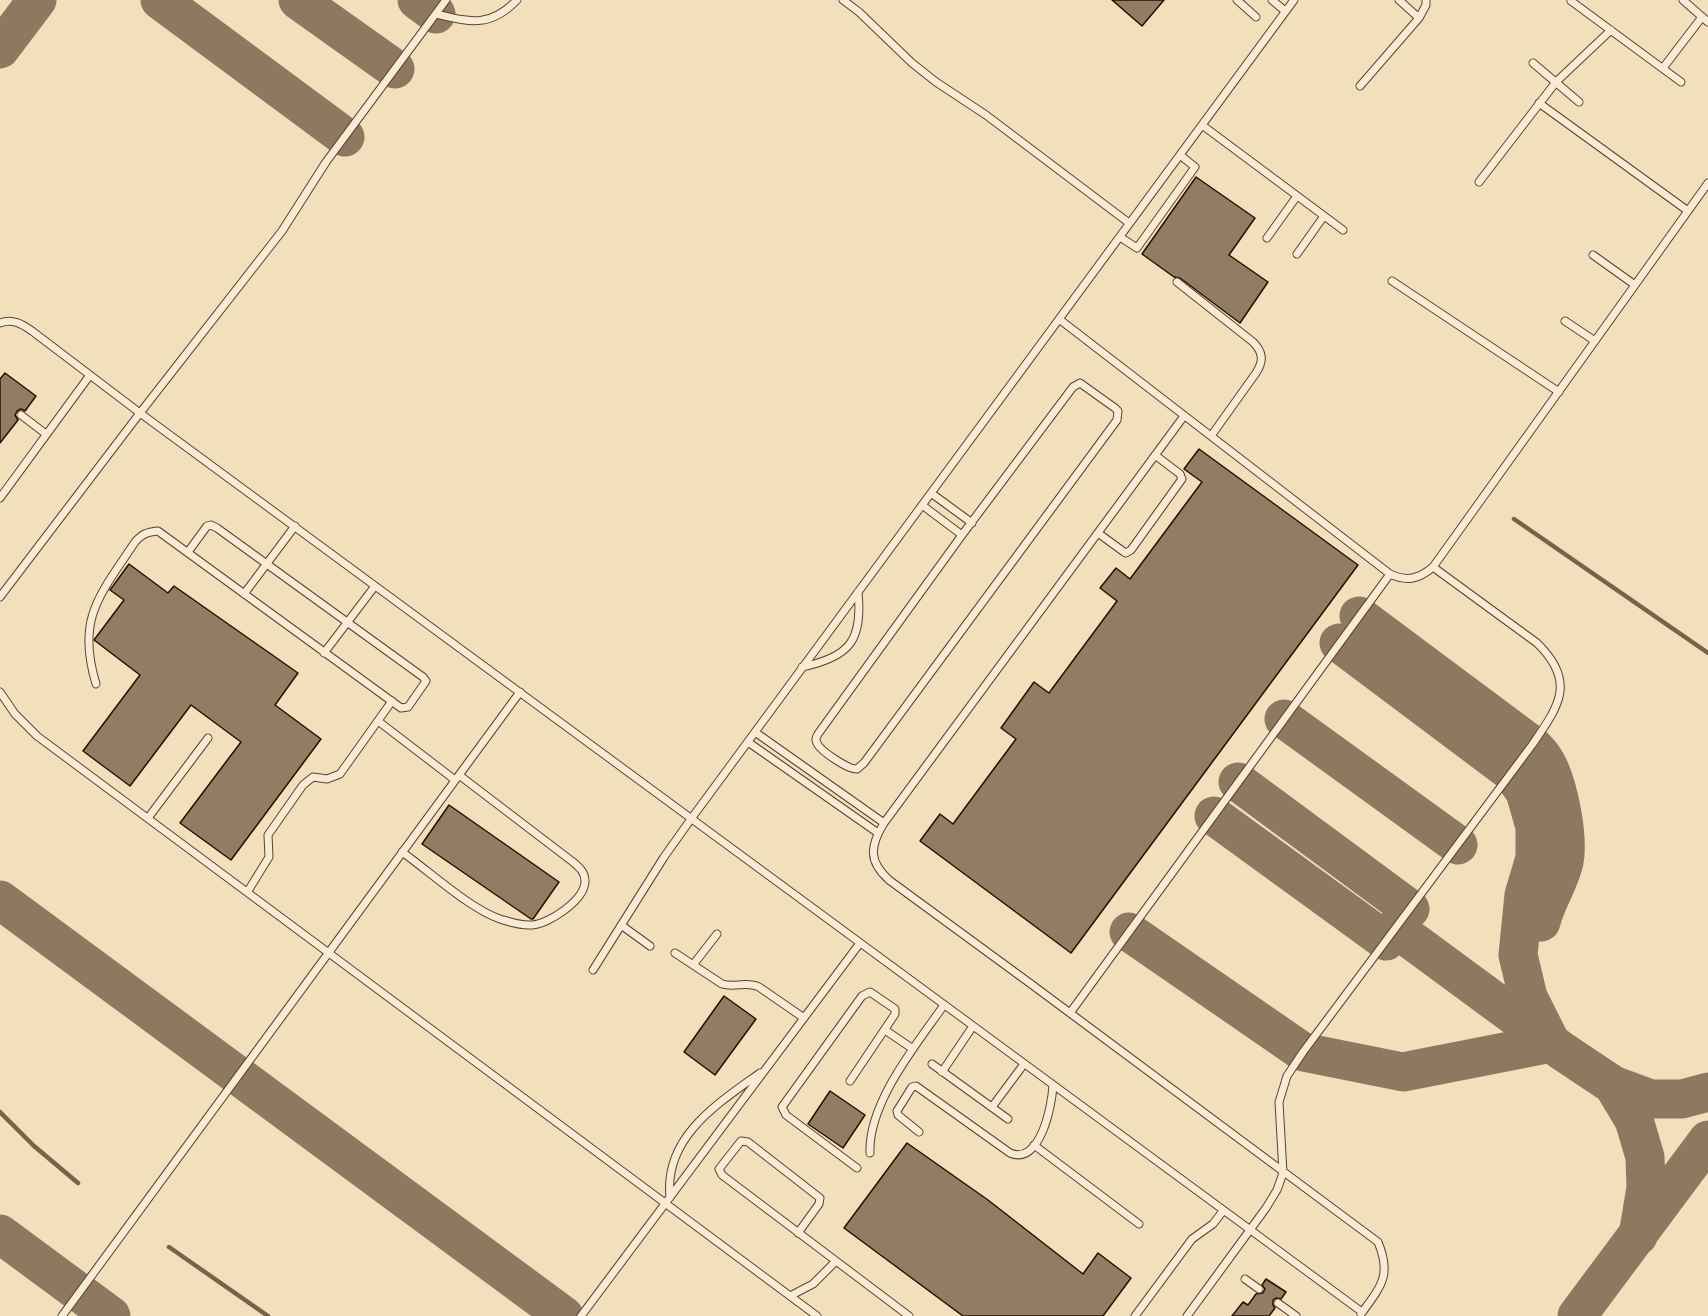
<!DOCTYPE html>
<html>
<head>
<meta charset="utf-8">
<style>
	body { margin:0 }
	canvas { display:block; background:#f2e0bd }
</style>
</head>
<body>
<canvas width="1708" height="1316"></canvas>
<script>
const ctx = document.querySelector('canvas').getContext('2d');
ctx.lineJoin = 'round';
function trace(path, color, width, dash) { ctx.strokeStyle = color; ctx.lineWidth = width; ctx.lineCap = dash ? 'butt' : 'round'; ctx.setLineDash(dash || []); ctx.stroke(path); }
function fill(path, color) { ctx.fillStyle = color; ctx.fill(path, 'evenodd'); }
trace(new Path2D(`
	M 1514,519 L 1708,653
	M 0,1112 L 34,1146 L 78,1183
	M 169,1247 L 268,1316`), '#79624b', 4.5);
trace(new Path2D(`
	M 160,0 L 345,137
	M 298,0 L 395,69
	M 417,0 L 436,14
	M 0,49 L 37,0
	M 1359,616 L 1532,745 C 1536,749 1541,754 1544,759 C 1558,780 1569,837 1564,862 C 1559,883 1546,901 1541,922
	M 1284,719 L 1458,845
	M 1238,782 L 1410,909
	M 1214,816 L 1386,941
	M 0,900 L 564,1316
	M 1395,928 L 1562,1051 L 1613,1085 L 1634,1120 L 1645,1157 L 1646,1188 L 1638,1236
	M 1129,932 L 1303,1052 L 1403,1072 L 1551,1043 L 1528,997 L 1518,955 L 1524,895 L 1535,858 L 1535,827 L 1525,792 L 1511,772 L 1339,643
	M 1613,1085 L 1651,1099 L 1682,1099 L 1708,1092
	M 0,1234 L 111,1316
	M 1577,1316 L 1708,1140`), '#8e785f', 39);
const building = new Path2D(`
	M 1112,0 L 1164,0 L 1142,26 Z
	M 1196,177 L 1255,218 L 1229,255 L 1268,282 L 1240,323 L 1180,278 L 1174,277 L 1142,254 Z
	M 5,373 L 36,396 L 25,411 L 21,409 L 17,411 L 15,415 L 18,420 L 0,443 L 0,379 Z
	M 1199,449 L 1358,565 L 1071,953 L 920,841 L 940,814 L 953,824 L 1016,739 L 1001,728 L 1034,682 L 1049,693 L 1117,601 L 1100,588 L 1116,568 L 1130,579 L 1202,482 L 1184,469 Z
	M 129,564 L 168,593 L 174,586 L 298,673 L 275,705 L 321,739 L 231,860 L 180,823 L 241,742 L 191,705 L 130,786 L 83,751 L 140,675 L 94,640 L 124,600 L 110,590 Z
	M 449,805 L 559,882 L 533,919 L 531,919 L 422,844 Z
	M 724,996 L 756,1019 L 715,1075 L 684,1052 Z
	M 830,1091 L 865,1115 L 843,1148 L 808,1124 Z
	M 907,1143 L 988,1200 L 1083,1274 L 1098,1253 L 1131,1278 L 1103,1316 L 963,1316 L 844,1228 Z
	M 1266,1279 L 1286,1292 L 1281,1299 L 1276,1298 L 1273,1300 L 1273,1305 L 1275,1308 L 1269,1316 L 1232,1316 L 1243,1302 L 1248,1305 L 1256,1294 L 1263,1293 L 1265,1289 L 1262,1285 Z`);
fill(building, '#927c63');
trace(building, '#290f01', 1.5);
const lane = new Path2D(`
	M 843,0 L 859,12 L 912,63 L 936,82 L 986,115 L 1129,223
	M 1237,0 L 1256,17
	M 1272,0 L 1285,11
	M 1399,0 L 1419,18
	M 1683,0 L 1708,22
	M 1571,1 L 1681,82
	M 436,14 C 470,22 490,28 517,0
	M 1533,63 L 1579,102
	M 1663,68 L 1702,17
	M 1360,86 L 1419,18 L 1426,5 L 1426,0
	M 1539,103 L 1688,211
	M 1202,125 L 1343,230
	M 1479,182 L 1556,82 L 1611,30
	M 1120,237 L 1137,248 L 1195,167 L 1180,155
	M 1267,238 L 1297,196
	M 1297,254 L 1324,216
	M 1593,255 L 1635,285
	M 1392,281 L 1559,392
	M 1177,282 L 1253,342 C 1263,352 1264,361 1256,373 L 1211,436
	M 1059,319 L 1390,574 C 1407,582 1419,579 1433,567 L 1708,183
	M 1565,321 L 1595,341
	M 0,323 C 12,318 22,324 32,331 L 140,413 L 1362,1312
	M 1080,383 L 1115,408 L 1118,411 L 1117,420 L 864,763 L 857,769 C 849,770 820,751 817,743 C 815,739 816,738 818,734 L 962,535 L 1073,387 Z
	M 21,415 L 46,434
	M 1184,416 L 884,823 C 870,846 868,861 889,880 L 1031,984 L 1378,1242 C 1392,1276 1381,1286 1361,1314
	M 931,493 L 972,523
	M 0,498 L 90,375
	M 922,505 L 962,535
	M 1098,533 L 1124,552 L 1126,553 L 1131,550 L 1182,479 L 1180,474 L 1155,455
	M 244,594 L 295,526
	M 0,597 L 140,413 L 282,231 L 326,162 L 446,0
	M 324,653 L 375,586
	M 802,667 C 850,657 863,640 858,592
	M 96,684 C 76,618 100,595 135,542 C 142,534 147,532 158,531 L 401,708 L 408,707 L 424,684 L 426,681 L 423,677 L 217,528 L 211,525 L 207,526 L 188,552
	M 0,692 L 15,714 L 37,736 L 817,1316
	M 378,721 L 455,780
	M 755,732 L 884,823
	M 748,742 L 878,833
	M 148,818 L 208,738
	M 402,852 C 429,871 470,909 500,919 C 510,922 521,926 532,925 C 549,924 585,900 585,881 C 585,872 579,867 573,862 L 459,775
	M 248,891 L 269,857 L 268,835 L 303,785 L 313,777 L 327,779 L 340,774 L 392,701
	M 621,925 L 650,946
	M 675,953 L 722,984 C 735,988 746,981 759,987 L 804,1018
	M 693,965 L 717,934
	M 593,970 L 664,857 L 691,819 L 1294,0
	M 1070,1013 L 1390,574
	M 885,1030 L 913,1049
	M 932,1064 L 1008,1119
	M 942,1072 L 973,1026
	M 850,1081 L 895,1014 L 895,1009 L 870,992 L 862,996 L 782,1107 L 786,1115 L 857,1168
	M 992,1107 L 1024,1064
	M 919,1132 L 898,1115 L 897,1111 L 912,1087 L 916,1086 L 1010,1153 C 1040,1166 1052,1106 1053,1085
	M 1034,1145 L 1139,1224
	M 870,1153 C 868,1103 916,1045 944,1005
	M 670,1197 C 664,1137 717,1104 760,1073
	M 798,1233 L 819,1204 L 820,1198 L 748,1142 L 741,1141 L 719,1169 L 722,1175 C 784,1222 847,1269 909,1316
	M 1245,1279 L 1259,1289
	M 790,1296 L 813,1284 L 836,1261
	M 1278,1303 L 1296,1316
	M 62,1316 L 520,692
	M 581,1316 L 860,943
	M 1135,1316 L 1192,1239 L 1213,1224 L 1223,1211
	M 1187,1316 L 1266,1208 L 1277,1190 L 1283,1173 L 1279,1102 L 1287,1076 L 1303,1052 L 1532,745 C 1559,706 1577,682 1537,643 L 1433,567`);
trace(lane, '#5b4330', 9);
trace(lane, '#f7ebd4', 7);
</script>
</body>
</html>
